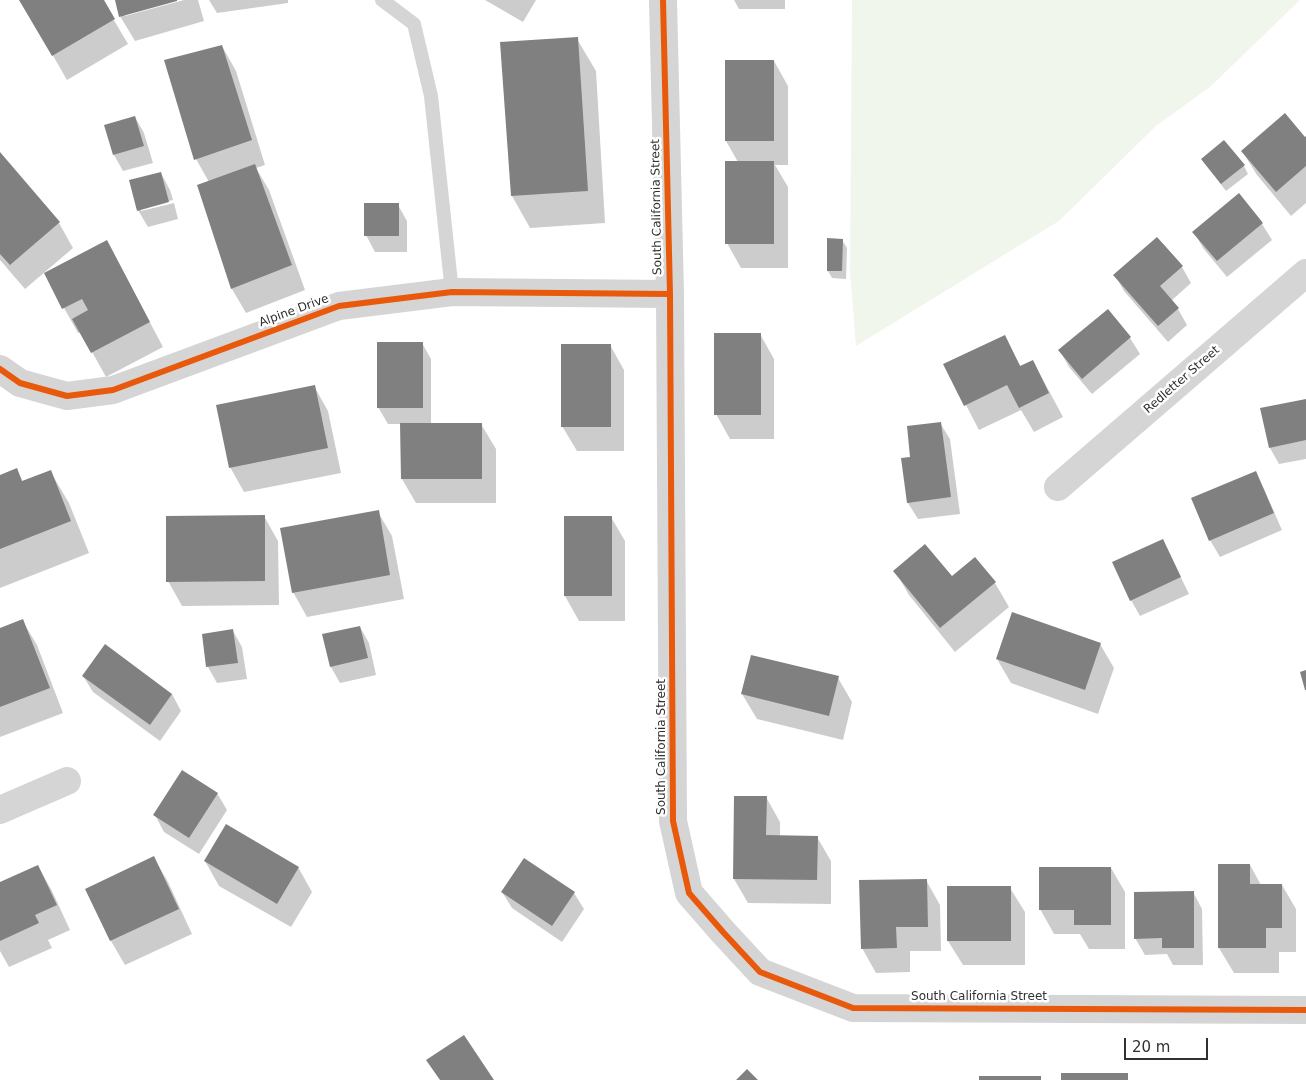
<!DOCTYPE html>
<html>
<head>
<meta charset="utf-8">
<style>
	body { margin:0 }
	#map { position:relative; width:1306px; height:1080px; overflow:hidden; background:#fff; font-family:"DejaVu Sans",sans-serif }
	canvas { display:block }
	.scale { position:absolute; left:1124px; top:1038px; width:84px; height:22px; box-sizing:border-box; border:2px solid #313131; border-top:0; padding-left:6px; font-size:15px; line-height:18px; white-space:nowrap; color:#313131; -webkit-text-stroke:4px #fff; paint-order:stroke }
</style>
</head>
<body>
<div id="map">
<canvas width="1306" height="1080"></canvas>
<div class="scale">20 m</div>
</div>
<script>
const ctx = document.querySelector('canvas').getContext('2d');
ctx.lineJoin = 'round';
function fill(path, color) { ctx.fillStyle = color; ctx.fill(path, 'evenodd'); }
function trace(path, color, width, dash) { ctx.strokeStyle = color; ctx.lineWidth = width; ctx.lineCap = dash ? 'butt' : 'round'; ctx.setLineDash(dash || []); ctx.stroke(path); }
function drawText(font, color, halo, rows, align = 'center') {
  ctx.font = font + ' "DejaVu Sans",sans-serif'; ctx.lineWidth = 5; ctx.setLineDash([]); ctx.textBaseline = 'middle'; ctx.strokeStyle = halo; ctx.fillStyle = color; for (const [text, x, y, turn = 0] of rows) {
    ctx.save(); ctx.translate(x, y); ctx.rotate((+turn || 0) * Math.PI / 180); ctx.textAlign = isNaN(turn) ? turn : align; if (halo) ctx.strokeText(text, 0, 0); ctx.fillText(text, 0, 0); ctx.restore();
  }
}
fill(new Path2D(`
	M 852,0 L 1300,0 L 1210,87 L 1157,125 L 1059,221 L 856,346 L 850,272 Z`), '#f1f6ed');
fill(new Path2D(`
	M 21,0 L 102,0 L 128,44 L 67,80 Z
	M 116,0 L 174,0 L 125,14 L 125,16 L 184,0 L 198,0 L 204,21 L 135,41 L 120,16 Z
	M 209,0 L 288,0 L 288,3 L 217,13 Z
	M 485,0 L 536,0 L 523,22 Z
	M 734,0 L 785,0 L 785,9 L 739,9 Z
	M 577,39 L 596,71 L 605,223 L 530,228 L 512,196 L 502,44 Z
	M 222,46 L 236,71 L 265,165 L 256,168 L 269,190 L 305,290 L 246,313 L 232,289 L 199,186 L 209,182 L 196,159 Z
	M 774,61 L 788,86 L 788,165 L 775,165 L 788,187 L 788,268 L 741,268 L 727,243 L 738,162 L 726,141 Z
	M 135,117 L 144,133 L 153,163 L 123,171 L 114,155 Z
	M 1306,138 L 1306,203 L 1291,216 L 1257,175 L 1242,151 Z
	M 0,154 L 59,223 L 73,248 L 25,289 L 0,260 Z
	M 1202,160 L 1244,166 L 1248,174 L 1226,191 Z
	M 161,173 L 170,190 L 173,200 L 141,208 L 141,211 L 174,203 L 178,219 L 148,227 L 138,210 Z
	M 1238,195 L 1262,224 L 1272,240 L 1227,277 L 1203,248 L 1194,232 Z
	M 398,205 L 407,221 L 407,252 L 375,252 L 366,235 Z
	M 842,240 L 847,248 L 846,279 L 832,278 L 828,271 Z
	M 120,266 L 163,347 L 106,377 L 81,332 L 78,333 L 45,274 Z
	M 1182,267 L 1191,283 L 1171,301 L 1178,309 L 1187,325 L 1168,342 L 1124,291 L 1115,275 Z
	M 1108,311 L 1130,338 L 1140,354 L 1092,394 L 1069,367 L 1060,351 Z
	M 760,334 L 774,359 L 774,439 L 730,439 L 716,414 Z
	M 1004,336 L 1021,367 L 1033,361 L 1063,417 L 1034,432 L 1021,410 L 979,430 L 945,365 Z
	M 422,343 L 431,359 L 431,424 L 481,424 L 496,449 L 496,503 L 416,503 L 402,479 L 401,424 L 388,424 L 378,407 Z
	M 610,345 L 624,370 L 624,451 L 577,451 L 562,426 Z
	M 314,386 L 328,411 L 341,473 L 244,492 L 230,467 Z
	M 1306,400 L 1306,459 L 1279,464 L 1270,448 Z
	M 940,423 L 950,439 L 960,514 L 918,519 L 908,503 L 912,458 Z
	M 16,469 L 23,482 L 50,471 L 69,503 L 89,553 L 0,588 L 0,476 Z
	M 1255,472 L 1264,489 L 1282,530 L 1220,557 L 1210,540 Z
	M 378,512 L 392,536 L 404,599 L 307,617 L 293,592 Z
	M 264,516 L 278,541 L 279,605 L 182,606 L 168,581 Z
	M 565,517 L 611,517 L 625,541 L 625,621 L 579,621 L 565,596 Z
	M 1163,541 L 1189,594 L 1140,616 L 1131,600 Z
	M 895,571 L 995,583 L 1009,607 L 955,652 L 909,595 Z
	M 22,620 L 37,645 L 63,713 L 0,737 L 0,629 Z
	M 360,627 L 369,643 L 376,675 L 340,683 L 331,667 Z
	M 233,631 L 242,647 L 247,679 L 217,683 L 208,667 Z
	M 1100,644 L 1114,668 L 1098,714 L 1011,683 L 997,659 Z
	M 83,676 L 172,694 L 181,711 L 160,741 L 93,692 Z
	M 838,678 L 852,702 L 843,740 L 757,719 L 742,694 Z
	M 217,793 L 227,810 L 199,854 L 164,832 L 155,815 Z
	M 766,797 L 780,822 L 780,836 L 817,837 L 831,861 L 831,904 L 748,903 L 734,879 Z
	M 154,858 L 168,882 L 192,934 L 125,965 L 111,941 L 86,890 Z
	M 205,861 L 298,867 L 312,892 L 291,927 L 219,886 Z
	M 1219,865 L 1250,865 L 1261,885 L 1282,885 L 1296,909 L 1296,952 L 1279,952 L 1279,973 L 1234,973 L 1219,948 Z
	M 38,866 L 52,891 L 70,930 L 48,940 L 52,948 L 9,967 L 0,951 L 0,883 Z
	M 1111,868 L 1125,892 L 1125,949 L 1089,949 L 1080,934 L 1054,934 L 1040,909 Z
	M 926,880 L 940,905 L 941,951 L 910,951 L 910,972 L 876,973 L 862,948 Z
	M 1010,888 L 1025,912 L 1025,965 L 963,965 L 948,941 Z
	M 502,892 L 574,893 L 584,909 L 562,942 L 512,908 Z
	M 1193,892 L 1202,909 L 1203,965 L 1173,965 L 1167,954 L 1145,955 L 1135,938 Z`), '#0003');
fill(new Path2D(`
	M 19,0 L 104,0 L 115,19 L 52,56 Z
	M 115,0 L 177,0 L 177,1 L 119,17 Z
	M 578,37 L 588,191 L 511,196 L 500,42 Z
	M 222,45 L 252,140 L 194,160 L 164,60 Z
	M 725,60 L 774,60 L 774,141 L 725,141 Z
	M 1285,113 L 1305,137 L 1306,136 L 1306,166 L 1276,192 L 1241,151 Z
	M 135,116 L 144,146 L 113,155 L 104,125 Z
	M 1224,140 L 1245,165 L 1221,184 L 1201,159 Z
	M 0,152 L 60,222 L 10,265 L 0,254 Z
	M 725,161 L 774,161 L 774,244 L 725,244 Z
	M 255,164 L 292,265 L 231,289 L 197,185 Z
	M 161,172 L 169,202 L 137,211 L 129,180 Z
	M 1239,193 L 1263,223 L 1217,261 L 1192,232 Z
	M 364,203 L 399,203 L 399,236 L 364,236 Z
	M 1157,237 L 1183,266 L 1160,286 L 1179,308 L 1158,326 L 1113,275 Z
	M 827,238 L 843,239 L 842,271 L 827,271 Z
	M 107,240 L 150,322 L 91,353 L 72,319 L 88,310 L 82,299 L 62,309 L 44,273 Z
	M 1108,309 L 1131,337 L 1082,379 L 1058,350 Z
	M 714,333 L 761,333 L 761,415 L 714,415 Z
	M 1005,335 L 1020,366 L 1033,360 L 1049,393 L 1019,408 L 1007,385 L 964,406 L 943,364 Z
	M 377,342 L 423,342 L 423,408 L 377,408 Z
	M 561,344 L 611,344 L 611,427 L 561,427 Z
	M 315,385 L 328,448 L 229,468 L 216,405 Z
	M 1306,399 L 1306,440 L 1269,448 L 1260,408 Z
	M 941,422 L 951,497 L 907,503 L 901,458 L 910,457 L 907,426 Z
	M 400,423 L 482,423 L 482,479 L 401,479 Z
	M 17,468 L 22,481 L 51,470 L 71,521 L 0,549 L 0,475 Z
	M 1256,471 L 1274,513 L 1209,541 L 1191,498 Z
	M 379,510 L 390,575 L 292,593 L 280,528 Z
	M 265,515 L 265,581 L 166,582 L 166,516 Z
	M 564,516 L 612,516 L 612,596 L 564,596 Z
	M 1163,539 L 1181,577 L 1130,601 L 1112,562 Z
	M 925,544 L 952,576 L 975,557 L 996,582 L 940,628 L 893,571 Z
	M 1012,612 L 1101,643 L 1085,690 L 996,659 Z
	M 23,619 L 50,688 L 0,707 L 0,628 Z
	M 360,626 L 368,658 L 330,667 L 322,634 Z
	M 233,629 L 238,663 L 206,667 L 202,634 Z
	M 105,644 L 172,694 L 150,725 L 82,676 Z
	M 751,655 L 839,676 L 829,716 L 741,694 Z
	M 1306,670 L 1306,690 L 1305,690 L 1300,672 Z
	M 182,770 L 218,793 L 189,838 L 153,815 Z
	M 734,796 L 767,796 L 766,835 L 818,836 L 817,880 L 733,879 Z
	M 226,824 L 299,867 L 277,904 L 204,861 Z
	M 154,856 L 179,909 L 110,941 L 85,889 Z
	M 524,858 L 575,892 L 552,926 L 501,892 Z
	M 1218,864 L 1250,864 L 1250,884 L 1282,884 L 1282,928 L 1266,928 L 1266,948 L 1218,948 Z
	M 38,865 L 57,905 L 35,915 L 39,923 L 0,941 L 0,882 Z
	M 1039,867 L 1111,867 L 1111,925 L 1074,925 L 1074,910 L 1039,910 Z
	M 927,879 L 928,927 L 896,927 L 897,948 L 861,949 L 859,880 Z
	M 947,886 L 1011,886 L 1011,941 L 947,941 Z
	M 1194,891 L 1194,948 L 1162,948 L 1162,938 L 1134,939 L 1134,892 Z
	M 464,1035 L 494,1080 L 440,1080 L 426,1060 Z
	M 747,1069 L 758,1080 L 736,1080 Z
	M 1061,1073 L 1128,1073 L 1128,1080 L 1061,1080 Z
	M 979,1076 L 1041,1076 L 1041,1080 L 979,1080 Z`), '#808080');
trace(new Path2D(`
	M 382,0 L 414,24 L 431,96 L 452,292`), '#d5d5d5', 14);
trace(new Path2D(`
	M 663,0 L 670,294 L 673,821 L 689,893 L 723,932 L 760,972 L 853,1008 L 1306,1010
	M 0,369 L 20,383 L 67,396 L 113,390 L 339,306 L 452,292 L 670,294
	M 1058,487 L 1306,273
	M 0,810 L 67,781`), '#d5d5d5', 28);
trace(new Path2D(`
	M 663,0 L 670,294 L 673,821 L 689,893 L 723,932 L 760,972 L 853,1008 L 1306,1010
	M 0,369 L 20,383 L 67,396 L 113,390 L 339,306 L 452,292 L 670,294`), '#e8590c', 6);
drawText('12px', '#313131', '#fff', [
	["South California Street",657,207,-91],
	["Alpine Drive",294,311,-20],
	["Redletter Street",1182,380,-41],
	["South California Street",662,747,-90],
	["South California Street",979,997]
]);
</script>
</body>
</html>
